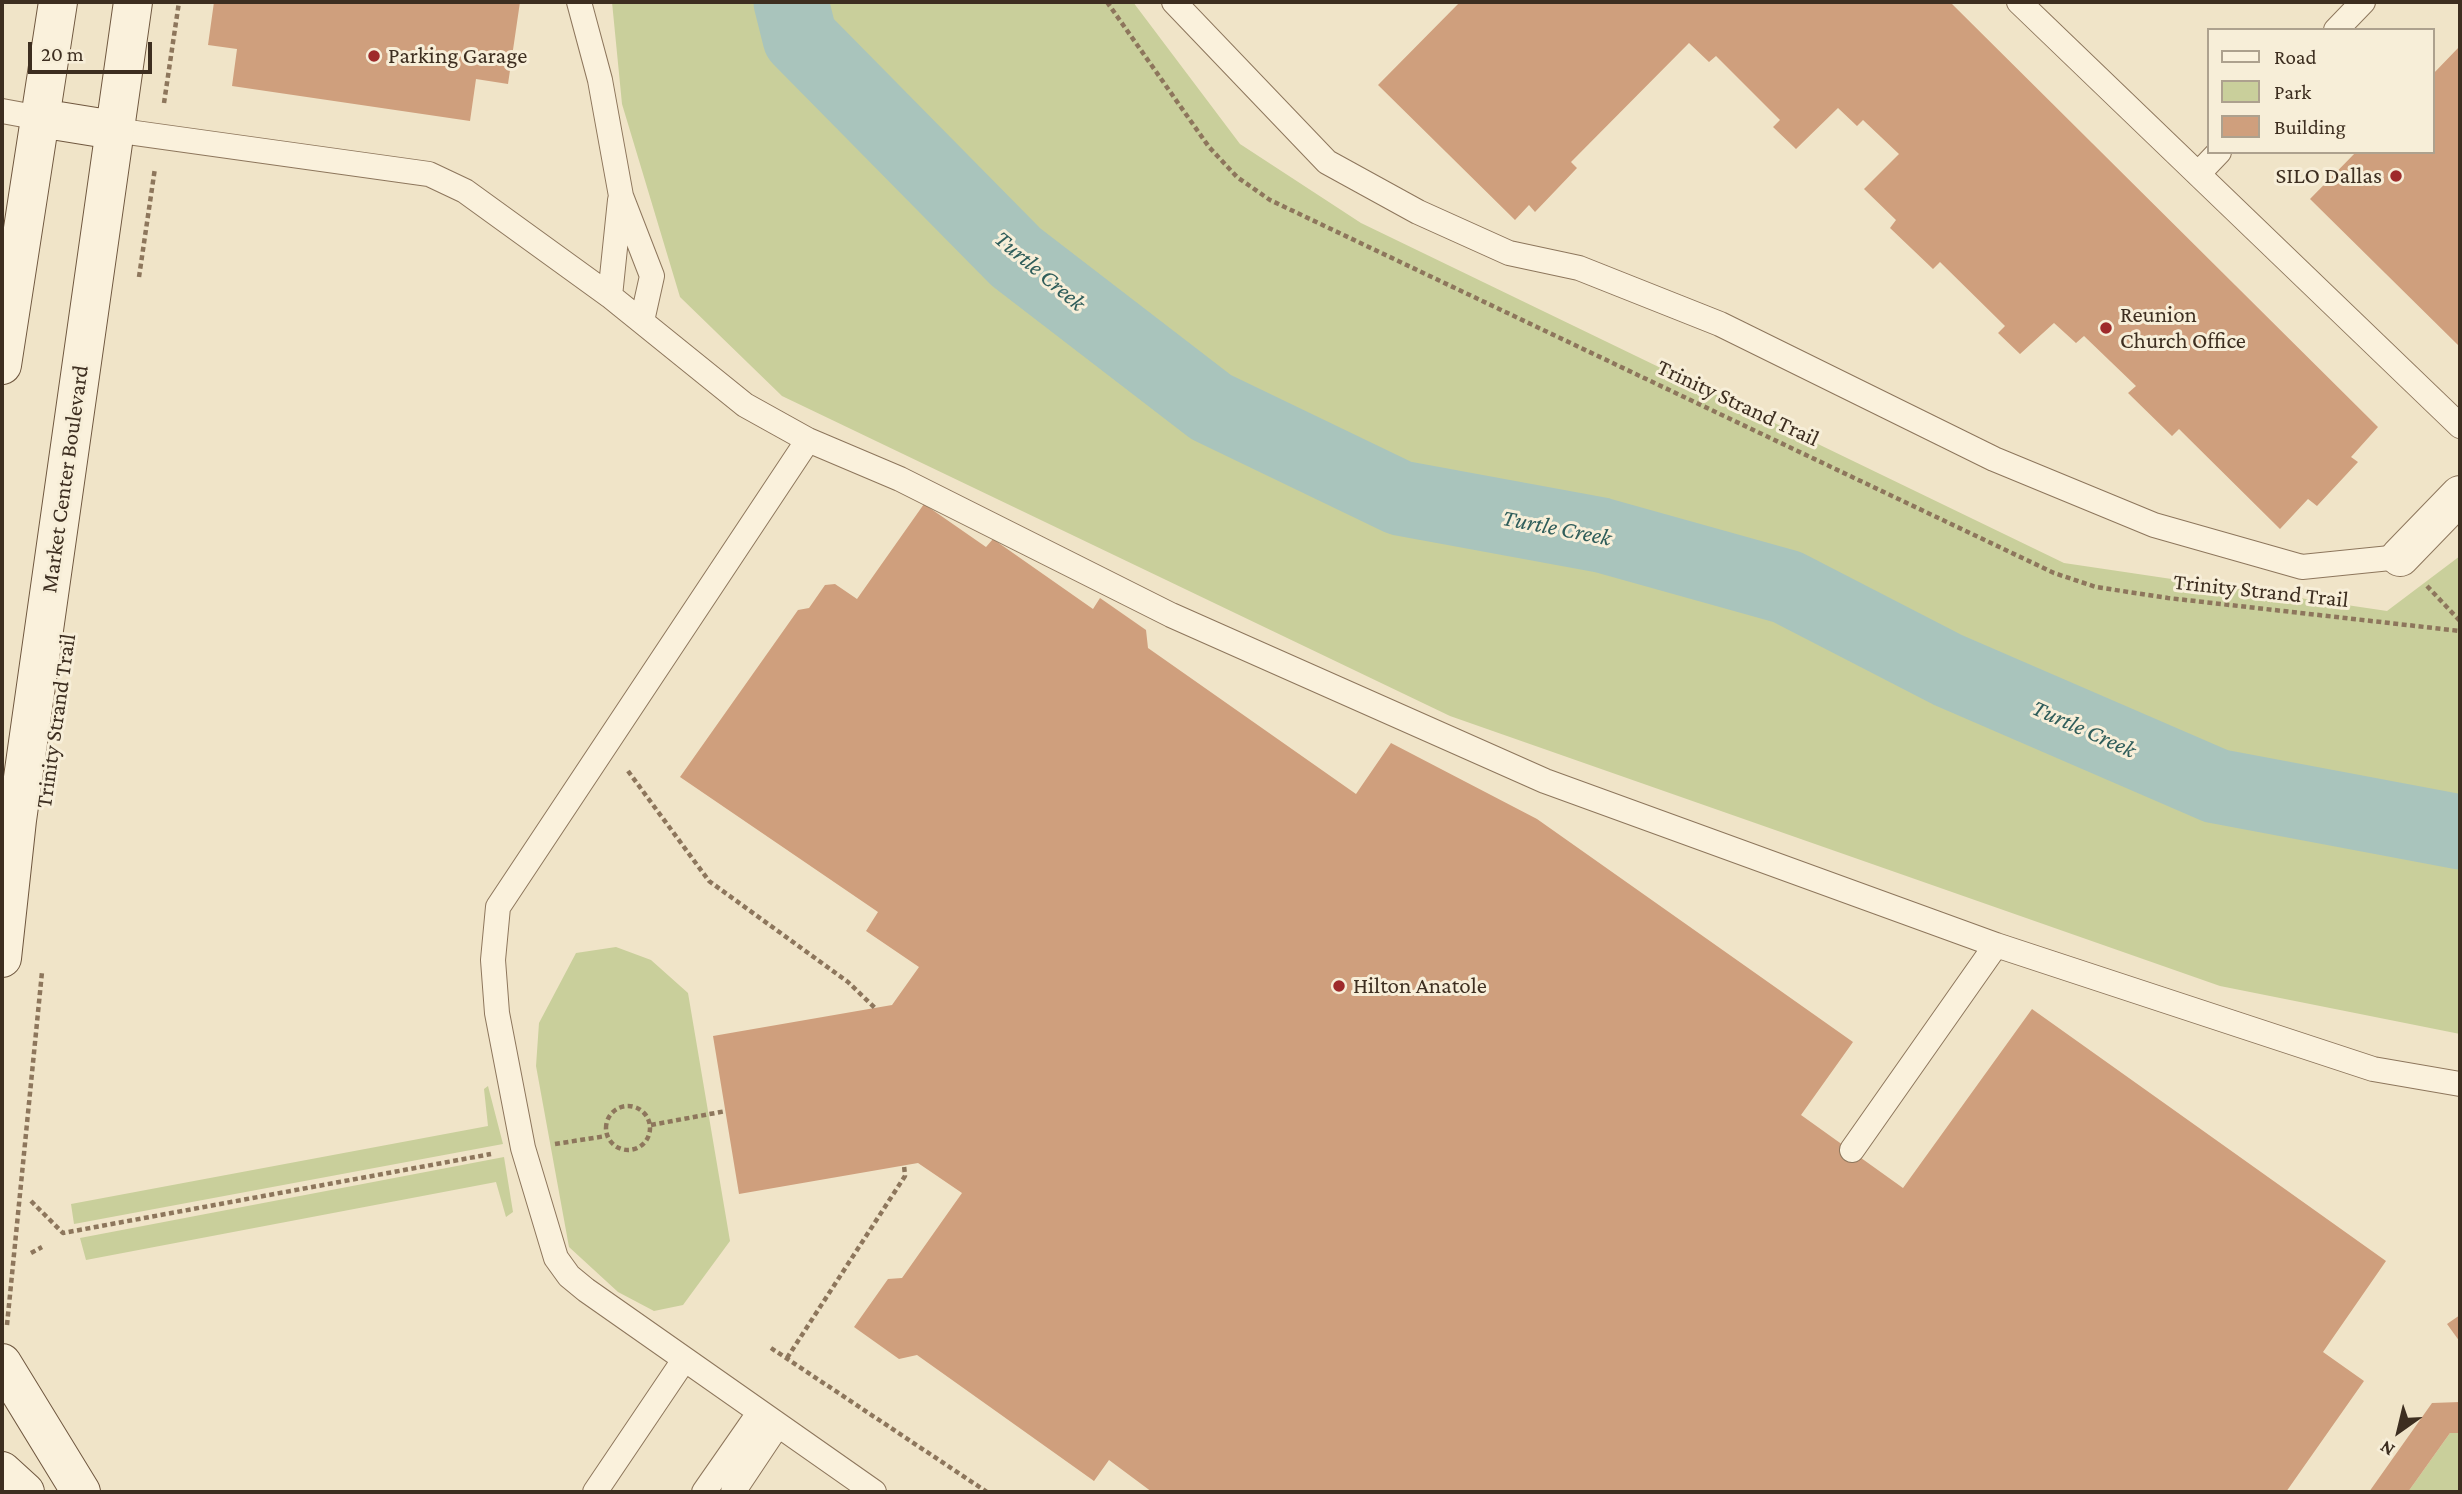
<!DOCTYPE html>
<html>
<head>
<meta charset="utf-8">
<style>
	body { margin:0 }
	#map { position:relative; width:2462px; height:1494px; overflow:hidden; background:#f0e4c8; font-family:"Crimson Pro",serif }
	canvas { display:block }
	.frame { position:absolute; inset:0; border:4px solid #3d2e20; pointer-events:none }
	.legend { position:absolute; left:2207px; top:28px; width:228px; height:126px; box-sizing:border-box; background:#f7eed8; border:2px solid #ada18e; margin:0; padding:9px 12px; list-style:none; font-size:21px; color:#3d2e20 }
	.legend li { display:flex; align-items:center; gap:14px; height:35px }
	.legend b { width:35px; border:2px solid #ada18e }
	.north { position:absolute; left:2364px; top:1396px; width:70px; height:70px; -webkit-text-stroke:5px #f7eed8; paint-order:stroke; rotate:214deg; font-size:19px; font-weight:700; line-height:28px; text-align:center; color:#3d2e20 }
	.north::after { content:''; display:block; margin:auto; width:24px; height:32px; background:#3d2e20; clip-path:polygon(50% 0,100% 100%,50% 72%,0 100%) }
	.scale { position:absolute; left:28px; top:42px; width:124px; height:32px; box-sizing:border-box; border:4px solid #3d2e20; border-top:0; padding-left:9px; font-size:21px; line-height:24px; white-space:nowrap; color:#3d2e20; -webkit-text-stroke:5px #f7eed8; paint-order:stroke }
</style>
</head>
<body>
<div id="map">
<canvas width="2462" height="1494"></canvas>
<div class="frame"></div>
<ul class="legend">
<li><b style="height:9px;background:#faf1dc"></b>Road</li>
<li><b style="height:19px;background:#c9cf9b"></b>Park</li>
<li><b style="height:19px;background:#cf9f7d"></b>Building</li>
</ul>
<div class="north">N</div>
<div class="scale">20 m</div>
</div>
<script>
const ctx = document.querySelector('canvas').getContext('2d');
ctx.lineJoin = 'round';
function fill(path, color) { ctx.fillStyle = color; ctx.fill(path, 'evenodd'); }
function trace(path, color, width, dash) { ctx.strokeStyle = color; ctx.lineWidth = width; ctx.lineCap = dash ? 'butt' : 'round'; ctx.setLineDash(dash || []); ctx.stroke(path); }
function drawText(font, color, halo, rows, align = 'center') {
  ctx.font = font + ' "Crimson Pro",serif'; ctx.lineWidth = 6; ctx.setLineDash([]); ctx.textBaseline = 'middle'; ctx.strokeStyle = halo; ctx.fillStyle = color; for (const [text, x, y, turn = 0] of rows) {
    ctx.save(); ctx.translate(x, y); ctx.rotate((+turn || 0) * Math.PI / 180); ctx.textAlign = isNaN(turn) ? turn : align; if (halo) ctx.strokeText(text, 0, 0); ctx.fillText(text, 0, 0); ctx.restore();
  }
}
fill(new Path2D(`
	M 612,2 L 1133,2 L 1240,144 L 1361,223 L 2064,563 L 2387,611 L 2460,556 L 2460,1034 L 2220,986 L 1450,716 L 782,396 L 680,297 L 622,104 Z
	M 616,947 L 651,960 L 688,993 L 730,1241 L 683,1305 L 654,1311 L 618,1292 L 569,1247 L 536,1066 L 539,1023 L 576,953 Z
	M 488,1086 L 503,1144 L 74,1224 L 71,1204 L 488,1126 L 484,1089 Z
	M 504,1157 L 513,1212 L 506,1217 L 496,1182 L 86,1260 L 80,1238 Z
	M 2450,1433 L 2460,1433 L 2460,1492 L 2408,1492 Z`), '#c9cf9b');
trace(new Path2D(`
	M 791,2 L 800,38 L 1016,257 L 1211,407 L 1400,498 L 1601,535 L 1787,587 L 1948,670 L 2216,786 L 2460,832`), '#a9c4bc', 75);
fill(new Path2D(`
	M 214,2 L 520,2 L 508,84 L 476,79 L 470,121 L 232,86 L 237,49 L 208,45 Z
	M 1460,2 L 1950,2 L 2378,427 L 2351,457 L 2358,462 L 2317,506 L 2308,499 L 2280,529 L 2179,429 L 2172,436 L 2128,393 L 2136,386 L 2084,336 L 2076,343 L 2054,323 L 2020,354 L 1998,333 L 2005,326 L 1940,262 L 1933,269 L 1890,228 L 1896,220 L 1864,189 L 1899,154 L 1863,120 L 1857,126 L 1838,108 L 1796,149 L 1773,127 L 1780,120 L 1716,56 L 1709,62 L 1689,43 L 1571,162 L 1577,168 L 1535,212 L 1529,205 L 1515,220 L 1378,85 Z
	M 2460,46 L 2460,347 L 2310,199 L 2356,152 L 2432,152 L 2432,75 Z
	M 924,504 L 986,547 L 993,539 L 1093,609 L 1100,598 L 1146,630 L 1148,648 L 1356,794 L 1391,743 L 1537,819 L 1853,1042 L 1801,1115 L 1903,1188 L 2032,1009 L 2386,1261 L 2323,1352 L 2364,1381 L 2286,1492 L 1152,1492 L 1109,1460 L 1094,1481 L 917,1355 L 899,1359 L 854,1327 L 888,1279 L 902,1278 L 962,1193 L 918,1163 L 739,1194 L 713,1036 L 892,1005 L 919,967 L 866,931 L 878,912 L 680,777 L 798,610 L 809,608 L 825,585 L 835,584 L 857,599 Z
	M 2460,1315 L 2460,1342 L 2447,1324 Z
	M 2460,1402 L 2460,1433 L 2450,1433 L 2408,1492 L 2369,1492 L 2432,1403 Z`), '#cf9f7d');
const lane = new Path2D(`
	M 579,2 L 600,80 L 621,196 L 652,276 L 642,321
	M 1174,2 L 1327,162 L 1418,212 L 1509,253 L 1579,268 L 1720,324 L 1994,459 L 2154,525 L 2302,567 L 2400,557
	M 2019,2 L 2460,426
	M 2336,30 L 2363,2
	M 2,111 L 40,118
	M 114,130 L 429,174 L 465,191 L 610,296 L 745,405 L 808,440 L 900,479 L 1171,615 L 1545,781 L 1996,945 L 2373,1069 L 2460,1084
	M 2198,174 L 2219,152
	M 610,296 L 620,200
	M 808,440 L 498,907 L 493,960 L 497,1013 L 523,1148 L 556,1258 L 569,1276 L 586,1290 L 874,1492
	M 1852,1150 L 1996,945
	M 595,1492 L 684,1360
	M 704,1492 L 759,1413
	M 733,1492 L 777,1426`);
const street = new Path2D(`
	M 2400,557 L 2460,495`);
const secondary = new Path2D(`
	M 40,118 L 114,130
	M 2,365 L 58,2
	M 2,958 L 17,820 L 133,2
	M 2,1363 L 81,1492
	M 2,1471 L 25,1492`);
trace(lane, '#8d765c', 26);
trace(street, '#8d765c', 40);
trace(secondary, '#6f573f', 40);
trace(new Path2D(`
	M 1107,2 L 1209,147 L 1237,177 L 1270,200 L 2054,573 L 2096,587 L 2168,598 L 2460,631
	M 164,103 L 179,2
	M 139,277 L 155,168
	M 2427,586 L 2460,621
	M 628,771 L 709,881 L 848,982 L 875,1008
	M606 1128a22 22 0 1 1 44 0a22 22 0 1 1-44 0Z
	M 651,1125 L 726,1111
	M 555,1144 L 606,1136
	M 31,1201 L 63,1233 L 491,1154
	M 31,1253 L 42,1247
	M 7,1325 L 42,972
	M 771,1348 L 987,1492
	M 787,1358 L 905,1176 L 904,1165`), '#8d765c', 4.5, [5, 3.5]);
trace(lane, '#faf1dc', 24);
trace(street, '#faf1dc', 38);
trace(secondary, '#faf1dc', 38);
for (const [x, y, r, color] of [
	[374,56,7,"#9e2a2b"],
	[2396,176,7,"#9e2a2b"],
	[2106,328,7,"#9e2a2b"],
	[1339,986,7,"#9e2a2b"]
]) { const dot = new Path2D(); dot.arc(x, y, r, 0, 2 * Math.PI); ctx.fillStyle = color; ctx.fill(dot); trace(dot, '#f7eed8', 2.5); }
drawText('23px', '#3d2e20', '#f7eed8', [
	["Parking Garage",388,56],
	["SILO Dallas",2382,176,"right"],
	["Reunion",2120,315],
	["Church Office",2120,341],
	["Hilton Anatole",1353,986]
], 'left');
drawText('23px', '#3d2e20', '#f7eed8', [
	["Trinity Strand Trail",1738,403,25],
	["Market Center Boulevard",65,479,-82],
	["Trinity Strand Trail",2261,591,6],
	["Trinity Strand Trail",56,721,-82]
]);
drawText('italic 24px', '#2f5d5a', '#f7eed8', [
	["Turtle Creek",1040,271,40],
	["Turtle Creek",1557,528,11],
	["Turtle Creek",2084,729,24]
]);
</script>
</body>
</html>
